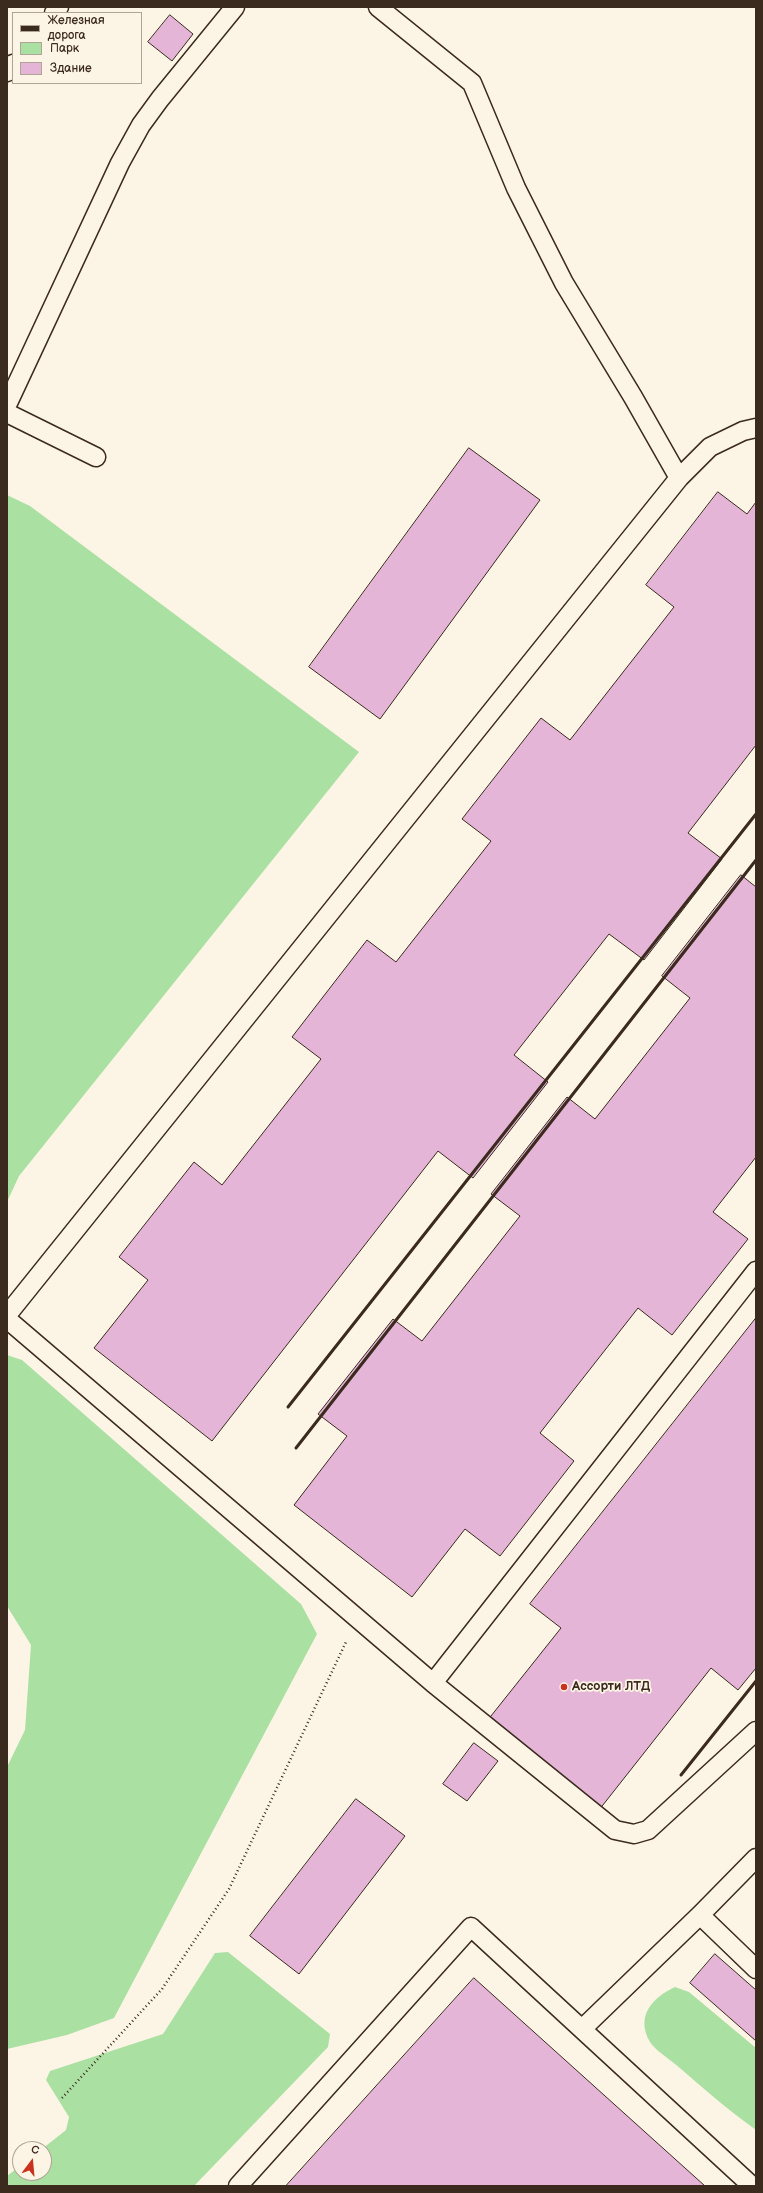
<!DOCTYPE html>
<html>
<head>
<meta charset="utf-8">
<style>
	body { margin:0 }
	#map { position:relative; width:763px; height:2193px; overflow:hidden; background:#fcf5e5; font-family:"Balsamiq Sans",sans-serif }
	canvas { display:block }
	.frame { position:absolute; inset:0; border:8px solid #3b2a1e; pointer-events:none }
	.legend { position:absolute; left:12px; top:12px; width:130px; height:72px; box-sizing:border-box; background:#fcf5e5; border:1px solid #afa495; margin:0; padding:5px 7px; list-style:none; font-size:12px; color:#3b2a1e }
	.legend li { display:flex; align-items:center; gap:8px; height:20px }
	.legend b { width:20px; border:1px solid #afa495 }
	.north { position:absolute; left:12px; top:2141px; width:40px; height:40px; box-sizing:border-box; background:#fcf5e5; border:1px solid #afa495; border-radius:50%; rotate:16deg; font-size:11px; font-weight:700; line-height:16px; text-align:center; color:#3b2a1e }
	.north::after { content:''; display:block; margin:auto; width:14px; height:18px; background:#c8321e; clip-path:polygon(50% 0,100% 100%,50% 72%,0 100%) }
</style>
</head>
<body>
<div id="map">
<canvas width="763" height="2193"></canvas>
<div class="frame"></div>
<ul class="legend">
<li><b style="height:5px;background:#3b2a1e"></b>Железная дорога</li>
<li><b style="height:11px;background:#abe0a3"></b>Парк</li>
<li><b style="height:11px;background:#e4b5d7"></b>Здание</li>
</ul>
<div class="north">С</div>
</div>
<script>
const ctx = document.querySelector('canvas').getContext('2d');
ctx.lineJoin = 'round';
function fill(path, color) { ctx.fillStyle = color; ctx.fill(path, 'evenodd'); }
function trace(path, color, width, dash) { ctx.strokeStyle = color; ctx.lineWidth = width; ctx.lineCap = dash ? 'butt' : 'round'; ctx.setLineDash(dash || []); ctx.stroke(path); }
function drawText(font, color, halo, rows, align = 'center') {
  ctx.font = font + ' "Balsamiq Sans",sans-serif'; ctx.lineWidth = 3.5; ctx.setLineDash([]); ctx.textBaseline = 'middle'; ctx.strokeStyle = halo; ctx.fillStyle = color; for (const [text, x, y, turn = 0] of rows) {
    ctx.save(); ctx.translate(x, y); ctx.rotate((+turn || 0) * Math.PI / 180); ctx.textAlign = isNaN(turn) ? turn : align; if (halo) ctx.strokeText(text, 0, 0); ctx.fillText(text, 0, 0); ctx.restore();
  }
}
fill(new Path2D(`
	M 7,495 L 30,506 L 359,752 L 19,1176 L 7,1202 Z
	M 7,1355 L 22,1360 L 301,1604 L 317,1634 L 114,2018 L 67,2035 L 7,2049 L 7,1767 L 25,1730 L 31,1645 L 7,1606 Z
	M 228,1952 L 330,2034 L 328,2047 L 194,2186 L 7,2186 L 7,2176 L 20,2166 L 20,2173 L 44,2173 L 44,2149 L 42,2149 L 66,2130 L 69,2117 L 46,2080 L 50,2071 L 163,2034 L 215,1953 Z
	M 675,1987 L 689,1992 L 756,2048 L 756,2130 C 728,2110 702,2087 675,2064 C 668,2058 655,2050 650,2042 C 635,2016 653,1997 675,1987 Z`), '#abe0a3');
const building = new Path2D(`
	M 170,15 L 193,34 L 172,61 L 148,42 Z
	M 469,448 L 540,500 L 380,719 L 309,667 Z
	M 718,492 L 747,514 L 756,502 L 756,745 L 688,833 L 722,859 L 644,960 L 609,934 L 514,1055 L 548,1082 L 473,1178 L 438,1151 L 212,1441 L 94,1348 L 148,1280 L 119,1257 L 194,1162 L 222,1185 L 321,1059 L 292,1037 L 367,940 L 396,962 L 491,841 L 462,819 L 541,718 L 570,740 L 674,607 L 646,585 Z
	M 741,875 L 756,887 L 756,1157 L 713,1212 L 748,1239 L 672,1335 L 638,1308 L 540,1433 L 574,1461 L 500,1556 L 465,1529 L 412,1597 L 294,1505 L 347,1436 L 318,1414 L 393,1319 L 422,1341 L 520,1216 L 491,1194 L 567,1097 L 595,1119 L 690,998 L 662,976 Z
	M 756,1318 L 756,1668 L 738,1690 L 711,1668 L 599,1810 L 487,1721 L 561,1628 L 530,1604 Z
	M 474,1743 L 498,1761 L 467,1801 L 443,1784 Z
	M 356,1799 L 405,1836 L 299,1974 L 250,1936 Z
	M 715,1954 L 756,1990 L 756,2041 L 690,1983 Z
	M 474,1978 L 705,2186 L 286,2186 Z`);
fill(building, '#e4b5d7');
trace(building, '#3b2a1e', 1);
const lane = new Path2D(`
	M 378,7 L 472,83 L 516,188 L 564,283 L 633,397 L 679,478
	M 54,13 L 59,7
	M 7,72 L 13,64
	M 7,405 L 120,163 L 141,125 L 160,99 L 235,7
	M 7,413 L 96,457
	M 7,1315 L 679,478 L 710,447 L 743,431 L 756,428
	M 7,1319 L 433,1683 L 615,1830 L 634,1834 L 648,1830 L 756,1731
	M 433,1683 L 756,1271
	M 700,1915 L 756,1969
	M 582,2029 L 700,1915 L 756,1858
	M 238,2186 L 471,1927 L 752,2186`);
trace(lane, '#3b2a1e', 21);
trace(new Path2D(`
	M 62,2098 L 162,1989 L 229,1889 L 346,1642`), '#3b2a1e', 2.5, [1, 3]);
trace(lane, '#fcf5e5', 18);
trace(new Path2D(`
	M 288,1407 L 756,814
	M 296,1448 L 756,860
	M 681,1775 L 756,1681`), '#3b2a1e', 3);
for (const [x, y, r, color] of [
	[564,1687,4,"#c8321e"]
]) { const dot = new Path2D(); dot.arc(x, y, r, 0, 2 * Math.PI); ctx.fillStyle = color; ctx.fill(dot); trace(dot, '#fcf5e5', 1.5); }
drawText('bold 13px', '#3b2a1e', '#fcf5e5', [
	["Ассорти ЛТД",572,1687]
], 'left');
</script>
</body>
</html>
